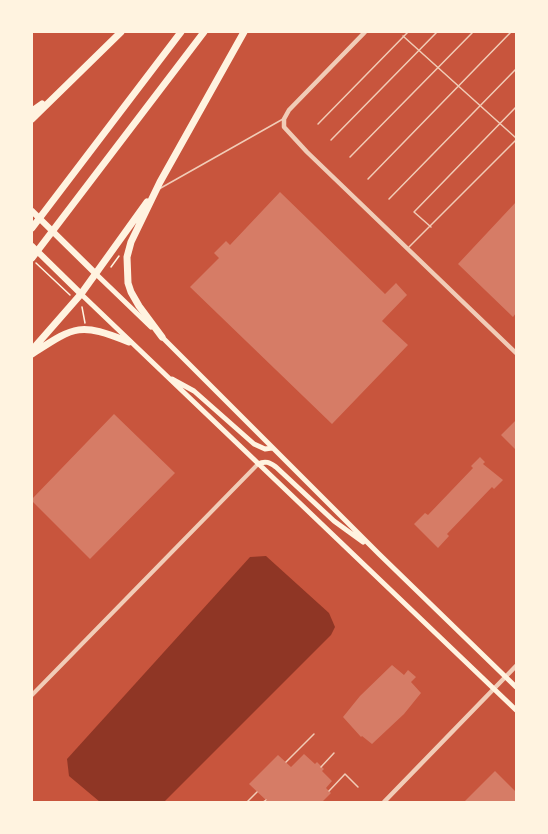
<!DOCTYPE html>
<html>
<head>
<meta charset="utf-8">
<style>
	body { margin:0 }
	#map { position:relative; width:548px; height:834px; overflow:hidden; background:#c8553d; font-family:Jost,sans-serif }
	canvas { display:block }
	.frame { position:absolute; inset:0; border:33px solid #fff3e0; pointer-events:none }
</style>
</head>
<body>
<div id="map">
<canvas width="548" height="834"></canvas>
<div class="frame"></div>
</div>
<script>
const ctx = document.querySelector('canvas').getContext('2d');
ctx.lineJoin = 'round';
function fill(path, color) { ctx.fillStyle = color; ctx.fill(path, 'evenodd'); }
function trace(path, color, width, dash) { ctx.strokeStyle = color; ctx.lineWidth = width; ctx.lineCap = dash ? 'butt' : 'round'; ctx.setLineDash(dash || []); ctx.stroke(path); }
fill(new Path2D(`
	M 266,556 L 329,613 L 335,627 L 331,635 L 164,802 L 100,802 L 69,776 L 67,759 L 250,557 Z`), '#8f3625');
fill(new Path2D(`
	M 280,192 L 385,294 L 396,283 L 407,295 L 382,321 L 408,345 L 332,424 L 190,287 L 219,258 L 214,253 L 226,241 L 230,245 Z
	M 516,202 L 516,313 L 513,317 L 458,264 Z
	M 114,414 L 175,473 L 90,559 L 32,501 L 32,499 Z
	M 516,420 L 516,450 L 501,435 Z
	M 480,457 L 485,462 L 483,464 L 503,480 L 494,489 L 492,487 L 447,534 L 449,536 L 438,548 L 414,524 L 425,513 L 428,515 L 473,468 L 471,466 Z
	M 392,665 L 404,675 L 408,670 L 416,677 L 411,682 L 421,693 L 404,714 L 372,744 L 362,736 L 361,737 L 343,717 L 360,696 Z
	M 304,754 L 315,764 L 317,762 L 324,769 L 322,771 L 332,781 L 326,788 L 331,793 L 322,802 L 268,802 L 249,784 L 278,755 L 291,767 Z
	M 495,771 L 516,792 L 516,802 L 464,802 Z`), '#d67c66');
trace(new Path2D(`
	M 36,263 L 70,295
	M 111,267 L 119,256
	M 82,307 L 85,323`), '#fff3e0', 1.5);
trace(new Path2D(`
	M 403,36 L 516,138
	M 318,124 L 408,32
	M 331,140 L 437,32
	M 350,157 L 473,32
	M 368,179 L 511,32
	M 159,189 L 283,119
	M 389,199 L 516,69
	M 431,227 L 414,212 L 516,107
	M 409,247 L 516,140
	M 286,762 L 314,734
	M 321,767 L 334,753
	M 329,791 L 345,774 L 358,787
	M 247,802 L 257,792
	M 263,802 L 266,800`), '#f1ccb7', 1.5);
trace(new Path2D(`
	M 32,695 L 258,464`), '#f1ccb7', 4);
trace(new Path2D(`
	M 365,32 L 289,110 L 284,119 L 284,127 L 307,152 L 516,353
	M 384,802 L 516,666`), '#f1ccb7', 4.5);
trace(new Path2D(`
	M 96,274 L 151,327
	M 81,294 L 516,710
	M 160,335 L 379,554 L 516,687
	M 172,379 L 194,391 L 254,444 L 265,449 L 272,448
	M 258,464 C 266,460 270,463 276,467 L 334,521 L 363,542`), '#fff3e0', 5);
trace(new Path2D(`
	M 32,211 L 96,274
	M 32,246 L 81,294`), '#fff3e0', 6);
trace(new Path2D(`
	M 32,111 L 42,104
	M 32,119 L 121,32
	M 32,228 L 181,32
	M 32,258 L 204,32
	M 162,337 L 139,306 L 131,292 L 128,283 L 127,257 L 131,242 L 160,182 L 244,32
	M 32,350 L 81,294 L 147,202
	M 32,354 C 75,326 79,322 129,342`), '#fff3e0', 7);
</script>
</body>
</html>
